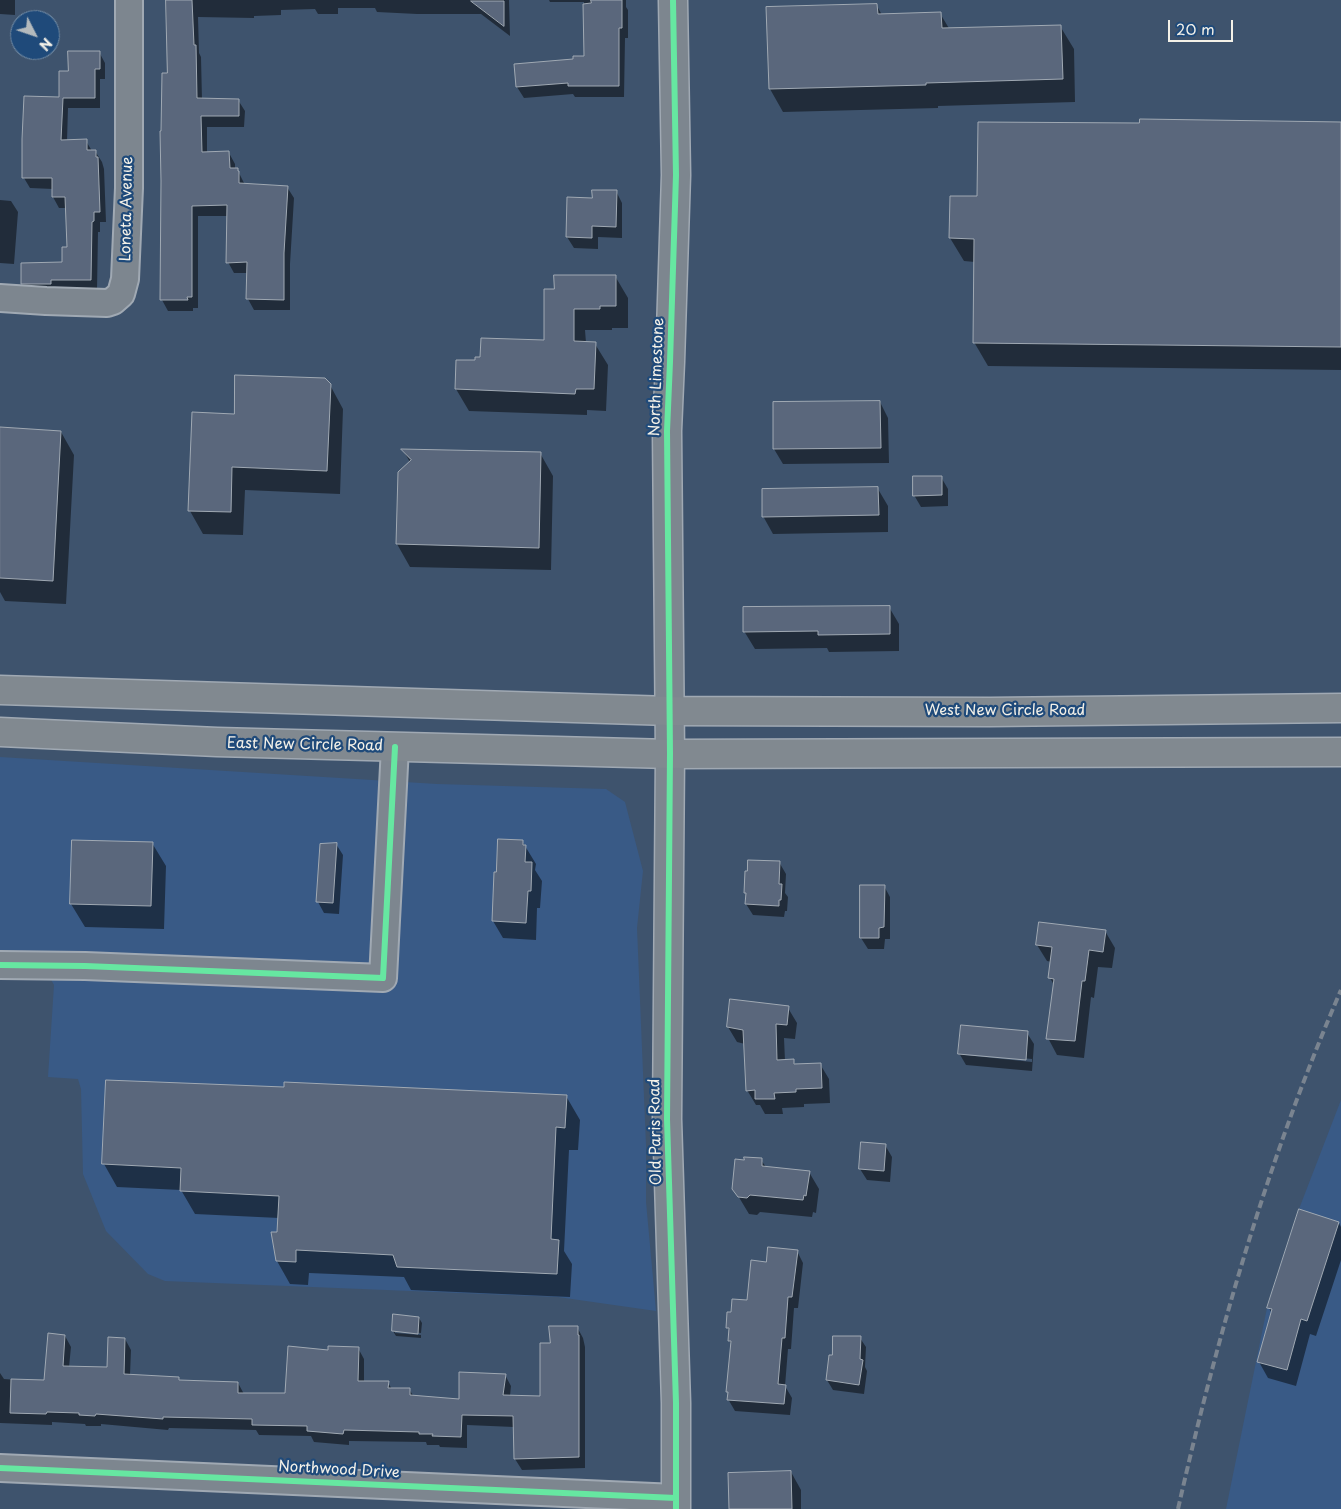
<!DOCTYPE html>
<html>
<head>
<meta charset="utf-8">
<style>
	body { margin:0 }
	#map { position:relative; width:1341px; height:1509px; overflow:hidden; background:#3e536d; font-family:"Playpen Sans",sans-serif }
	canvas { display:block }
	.north { position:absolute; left:10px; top:10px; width:50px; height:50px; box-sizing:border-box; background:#1f4a7a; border:1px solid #748da6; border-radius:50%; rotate:131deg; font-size:14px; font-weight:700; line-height:20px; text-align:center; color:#f4f1e8 }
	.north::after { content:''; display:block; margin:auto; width:18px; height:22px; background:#b4babd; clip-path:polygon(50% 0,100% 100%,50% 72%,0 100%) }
	.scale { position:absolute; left:1168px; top:20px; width:65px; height:22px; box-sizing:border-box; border:2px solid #f4f1e8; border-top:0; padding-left:6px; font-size:15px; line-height:18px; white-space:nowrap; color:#f4f1e8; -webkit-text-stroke:4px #1f4a7a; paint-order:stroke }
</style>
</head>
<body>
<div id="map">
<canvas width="1341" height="1509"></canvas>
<div class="north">N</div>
<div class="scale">20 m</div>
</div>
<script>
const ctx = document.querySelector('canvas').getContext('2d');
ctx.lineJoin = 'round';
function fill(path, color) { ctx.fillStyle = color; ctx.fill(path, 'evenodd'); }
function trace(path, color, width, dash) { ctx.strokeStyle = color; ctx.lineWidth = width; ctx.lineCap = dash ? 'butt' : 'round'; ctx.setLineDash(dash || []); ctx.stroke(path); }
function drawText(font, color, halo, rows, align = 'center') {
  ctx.font = font + ' "Playpen Sans",sans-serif'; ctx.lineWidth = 4.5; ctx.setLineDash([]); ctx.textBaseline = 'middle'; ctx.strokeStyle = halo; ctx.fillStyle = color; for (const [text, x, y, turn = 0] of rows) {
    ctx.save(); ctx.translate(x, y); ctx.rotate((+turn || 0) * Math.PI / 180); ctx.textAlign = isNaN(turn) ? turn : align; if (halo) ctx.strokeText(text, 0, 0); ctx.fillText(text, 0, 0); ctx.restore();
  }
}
fill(new Path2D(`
	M 0,757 L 437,784 L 606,789 L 625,802 L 643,871 L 637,928 L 646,1145 L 646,1202 L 656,1311 L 558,1297 L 165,1281 L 148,1274 L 106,1231 L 83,1174 L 81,1089 L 78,1079 L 48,1077 L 54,985 L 35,951 L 0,951 Z
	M 1341,1100 L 1341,1509 L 1226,1509 L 1267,1308 L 1299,1209 Z`), '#395a86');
fill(new Path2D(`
	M 0,0 L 15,0 L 15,15 L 0,14 Z
	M 166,0 L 509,0 L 510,36 L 481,14 L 417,14 L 377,12 L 375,8 L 338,8 L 338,14 L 318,14 L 315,9 L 281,10 L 281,15 L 254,16 L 254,18 L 198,17 L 199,53 L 201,57 L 202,100 L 238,100 L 245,111 L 244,127 L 207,127 L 207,153 L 229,153 L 235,164 L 235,169 L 237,169 L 245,185 L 287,187 L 294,198 L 290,264 L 290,310 L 254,310 L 248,299 L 248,273 L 234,273 L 228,262 L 228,216 L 198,216 L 198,308 L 193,308 L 193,311 L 168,311 L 162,300 L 168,74 Z
	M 549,0 L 626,0 L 626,7 L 628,10 L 628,38 L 625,38 L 624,97 L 575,97 L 573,94 L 524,98 L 517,87 L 574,60 L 586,57 L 584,2 L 550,2 Z
	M 877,6 L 882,15 L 941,15 L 950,30 L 1060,26 L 1074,49 L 1075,102 L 938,106 L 938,108 L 783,112 L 770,89 L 768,9 Z
	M 99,52 L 105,63 L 105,79 L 100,79 L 100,108 L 68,108 L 67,141 L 86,141 L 92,151 L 95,151 L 102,162 L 104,169 L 106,222 L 100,222 L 100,232 L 98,232 L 97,290 L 29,295 L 22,284 L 22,264 L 63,263 L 68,248 L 67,208 L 59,208 L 53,197 L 53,189 L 30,188 L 24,178 L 60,99 L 69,72 Z
	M 1341,123 L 1341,370 L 988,366 L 974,342 L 975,262 L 964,261 L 950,238 L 951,197 L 978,197 L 1141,125 Z
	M 616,191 L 622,203 L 622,238 L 598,237 L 598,249 L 574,248 L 567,237 L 593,199 Z
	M 0,200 L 11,201 L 18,212 L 14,264 L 0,263 Z
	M 615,276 L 628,298 L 628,328 L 612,328 L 612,330 L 585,330 L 586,343 L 595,344 L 608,365 L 606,411 L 587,410 L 587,415 L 469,411 L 456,389 L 476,362 L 545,342 L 555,290 Z
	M 330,385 L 343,409 L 340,494 L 245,490 L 243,535 L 203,534 L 190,511 L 235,415 Z
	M 880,402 L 888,418 L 889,463 L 783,464 L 774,449 Z
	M 0,429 L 61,432 L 74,455 L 66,604 L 5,601 L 0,592 Z
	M 403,450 L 540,453 L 553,476 L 551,570 L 410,567 L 397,544 L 410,462 Z
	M 941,477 L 948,489 L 948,506 L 921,507 L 914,495 Z
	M 878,489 L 888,506 L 888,532 L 773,534 L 763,516 Z
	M 889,607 L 899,624 L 899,651 L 829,652 L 827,648 L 755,649 L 744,631 Z
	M 522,841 L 536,864 L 535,870 L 542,881 L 540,908 L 537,908 L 536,940 L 503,938 L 493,921 Z
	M 152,843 L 166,866 L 164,929 L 85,927 L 71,904 Z
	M 336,844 L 343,855 L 339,914 L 324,913 L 318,902 Z
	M 779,862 L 786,874 L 785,893 L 788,897 L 787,911 L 785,911 L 784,917 L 753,915 L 746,904 L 747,895 L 745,892 Z
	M 884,886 L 890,897 L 890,939 L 885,939 L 884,949 L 868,949 L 861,938 Z
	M 1105,931 L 1115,948 L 1112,968 L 1098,967 L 1094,998 L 1091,997 L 1084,1058 L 1057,1055 L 1048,1038 L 1054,985 L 1050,978 L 1052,962 L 1047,961 L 1037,945 Z
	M 788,1008 L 797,1023 L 795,1039 L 784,1038 L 785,1061 L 793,1061 L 796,1065 L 820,1064 L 829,1079 L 830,1103 L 804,1104 L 804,1107 L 782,1108 L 783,1114 L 765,1114 L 760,1105 L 756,1105 L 747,1090 L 745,1044 L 737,1042 L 728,1027 Z
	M 1027,1033 L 1034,1044 L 1032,1071 L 966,1065 L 959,1053 ZM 965,1053 L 1032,1059 L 1032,1062 L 965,1055 Z
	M 566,1096 L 580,1120 L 578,1150 L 569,1150 L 564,1251 L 572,1264 L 570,1297 L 411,1290 L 404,1277 L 309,1273 L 308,1285 L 290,1284 L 277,1261 L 279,1218 L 195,1214 L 181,1190 L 117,1187 L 104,1164 Z
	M 885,1145 L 892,1157 L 890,1182 L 867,1180 L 860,1169 Z
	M 761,1160 L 766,1167 L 809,1172 L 819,1189 L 816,1213 L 813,1212 L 812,1217 L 760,1212 L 757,1215 L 749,1214 L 734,1189 Z
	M 1339,1223 L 1341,1227 L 1341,1260 L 1316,1336 L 1310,1334 L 1296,1386 L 1268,1378 L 1259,1362 L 1272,1314 L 1269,1308 Z
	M 797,1251 L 803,1263 L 798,1308 L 794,1308 L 791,1349 L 788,1349 L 785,1386 L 792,1398 L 790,1415 L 735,1411 L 728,1399 L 728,1392 L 732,1346 L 729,1340 L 730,1332 L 727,1327 L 733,1313 L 748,1301 L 768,1263 Z
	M 419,1318 L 422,1323 L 421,1333 L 395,1330 L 395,1333 L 421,1335 L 421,1338 L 396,1336 L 393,1331 Z
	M 577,1327 L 583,1338 L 585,1347 L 585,1468 L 522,1470 L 515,1459 L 514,1427 L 467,1425 L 467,1448 L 440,1447 L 439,1445 L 427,1445 L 426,1442 L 349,1441 L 349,1445 L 314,1442 L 311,1436 L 259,1435 L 256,1430 L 169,1428 L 168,1430 L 101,1424 L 101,1426 L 86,1426 L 85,1424 L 52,1422 L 52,1425 L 0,1423 L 0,1373 L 4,1379 L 45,1382 L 65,1336 L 71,1347 L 69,1367 L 108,1368 L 125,1339 L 131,1350 L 130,1375 L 179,1378 L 180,1381 L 238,1383 L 244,1394 L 286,1395 L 329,1351 L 358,1348 L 364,1359 L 364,1382 L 388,1383 L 392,1389 L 409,1389 L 414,1397 L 460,1401 L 505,1375 L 511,1386 L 510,1396 L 541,1397 L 551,1344 Z
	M 860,1338 L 866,1347 L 865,1367 L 867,1371 L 864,1394 L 833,1390 L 827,1380 Z
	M 791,1472 L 801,1490 L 801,1509 L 731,1509 Z`), '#0007');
const building = new Path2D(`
	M 166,0 L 192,0 L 194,45 L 196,45 L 197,98 L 239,99 L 239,116 L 201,116 L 202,152 L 229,151 L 230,168 L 238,168 L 238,171 L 239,171 L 239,183 L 288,186 L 284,253 L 284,300 L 246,299 L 247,262 L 226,263 L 227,205 L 192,206 L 192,297 L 187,297 L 188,300 L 160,300 L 161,181 L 160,131 L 161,131 L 162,73 L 167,73 Z
	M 591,0 L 622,0 L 622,28 L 619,28 L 619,86 L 568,86 L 568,83 L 516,87 L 514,64 L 573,59 L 573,56 L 584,56 L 583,4 L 591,3 Z
	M 471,1 L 504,1 L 504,26 Z
	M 877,4 L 878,14 L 941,12 L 942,28 L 1061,25 L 1063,79 L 926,83 L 926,85 L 769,89 L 766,7 Z
	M 68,51 L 100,51 L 100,69 L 95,69 L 95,98 L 63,98 L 61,140 L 87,139 L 87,150 L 96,150 L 96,157 L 98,157 L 100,212 L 94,212 L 94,221 L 92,222 L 91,280 L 51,280 L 51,284 L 21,284 L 21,263 L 62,262 L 62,247 L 67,247 L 65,197 L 52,197 L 52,178 L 22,178 L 22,139 L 24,96 L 59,97 L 59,71 L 68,71 Z
	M 1140,119 L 1341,122 L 1341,347 L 973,343 L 974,239 L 949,238 L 950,196 L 977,196 L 978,122 L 1139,123 Z
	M 592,190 L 617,190 L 616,227 L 592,226 L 592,238 L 566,237 L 567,197 L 592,198 Z
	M 554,275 L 616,275 L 616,306 L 600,306 L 600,309 L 574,309 L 574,341 L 596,342 L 594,389 L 576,389 L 575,394 L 455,389 L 456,360 L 475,360 L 475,357 L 480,357 L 481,338 L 544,340 L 544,289 L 554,289 Z
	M 235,375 L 325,378 L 331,384 L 327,471 L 232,467 L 231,512 L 188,511 L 192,412 L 234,414 Z
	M 880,401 L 881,448 L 773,449 L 773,402 Z
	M 0,427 L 61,431 L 53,581 L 0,578 Z
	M 401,449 L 541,452 L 539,548 L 396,544 L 398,472 L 411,460 Z
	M 913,476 L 942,476 L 942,495 L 913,496 Z
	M 878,487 L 879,515 L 762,517 L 762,489 Z
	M 890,606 L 890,634 L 818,635 L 818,631 L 743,632 L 743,607 Z
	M 498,839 L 523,840 L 523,845 L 526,845 L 525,862 L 532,862 L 531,891 L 528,891 L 526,923 L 492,921 L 494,872 L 496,872 Z
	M 72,840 L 153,842 L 151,906 L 70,904 Z
	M 337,843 L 333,903 L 316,902 L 320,844 Z
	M 748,860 L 780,861 L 779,884 L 782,884 L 781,900 L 779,900 L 779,906 L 745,904 L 746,893 L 744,893 L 745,871 L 747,871 Z
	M 860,885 L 885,885 L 884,927 L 879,928 L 879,938 L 860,938 Z
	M 1039,922 L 1106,930 L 1103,952 L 1089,950 L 1085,981 L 1082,981 L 1075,1041 L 1046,1039 L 1054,979 L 1048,978 L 1052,947 L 1036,945 Z
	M 730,999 L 789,1006 L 787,1025 L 776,1024 L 777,1060 L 794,1059 L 794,1064 L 821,1063 L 822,1088 L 796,1089 L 796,1092 L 774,1093 L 775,1099 L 755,1099 L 755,1090 L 746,1091 L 743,1030 L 727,1027 Z
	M 961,1025 L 1028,1031 L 1026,1060 L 958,1054 Z
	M 106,1080 L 284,1087 L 284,1082 L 567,1095 L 565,1128 L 556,1127 L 551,1239 L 559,1240 L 557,1274 L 397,1267 L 393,1255 L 296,1250 L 296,1262 L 276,1261 L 271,1232 L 277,1232 L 279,1196 L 180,1191 L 181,1168 L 102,1164 Z
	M 861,1142 L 886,1144 L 884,1171 L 859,1169 Z
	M 744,1157 L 762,1158 L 762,1166 L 810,1171 L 806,1196 L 804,1195 L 803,1200 L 750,1195 L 747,1198 L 738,1197 L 732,1189 L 735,1159 L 744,1160 Z
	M 1299,1209 L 1339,1222 L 1307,1321 L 1301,1319 L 1287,1370 L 1257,1362 L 1272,1309 L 1267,1308 Z
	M 768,1247 L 798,1250 L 792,1297 L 788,1297 L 785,1338 L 782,1338 L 778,1384 L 786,1385 L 784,1404 L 727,1400 L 728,1392 L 726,1392 L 731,1341 L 728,1341 L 729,1328 L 726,1328 L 727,1312 L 731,1312 L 732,1299 L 747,1300 L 751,1260 L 766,1262 Z
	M 393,1314 L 419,1317 L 418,1334 L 392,1331 Z
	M 549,1326 L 578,1326 L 578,1335 L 579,1335 L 579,1457 L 514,1459 L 513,1416 L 462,1415 L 461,1437 L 432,1436 L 433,1434 L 419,1434 L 419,1432 L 344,1430 L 343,1434 L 307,1431 L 307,1426 L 252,1425 L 252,1419 L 163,1417 L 163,1419 L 96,1414 L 95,1416 L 79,1415 L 79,1413 L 47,1412 L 46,1414 L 10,1413 L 11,1379 L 44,1380 L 48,1333 L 65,1335 L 63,1366 L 107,1367 L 108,1337 L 125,1338 L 124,1374 L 179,1377 L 179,1380 L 238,1382 L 238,1393 L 285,1393 L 288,1346 L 328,1350 L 328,1346 L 359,1347 L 358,1381 L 389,1381 L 388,1388 L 410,1388 L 410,1395 L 459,1399 L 459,1372 L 506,1374 L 503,1395 L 540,1396 L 540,1343 L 550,1343 Z
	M 833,1336 L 861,1336 L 860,1359 L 863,1360 L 859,1385 L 826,1380 L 829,1355 L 832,1355 Z
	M 791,1471 L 792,1509 L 729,1509 L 728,1473 Z`);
fill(building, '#5a677c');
trace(building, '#a0a9b3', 1);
const street = new Path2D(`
	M 0,298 L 46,301 L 107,303 L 113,301 L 121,294 L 125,279 L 129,188 L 129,0
	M 0,965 L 85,966 L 383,978 L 395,747
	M 0,1468 L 676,1498`);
const secondary = new Path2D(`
	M 673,0 L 676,175 L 670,362 L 667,431 L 670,754 L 667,1119 L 676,1403 L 676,1509`);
const highway = new Path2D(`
	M 0,690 L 670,711 L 990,712 L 1341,708
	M 0,732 L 217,742 L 670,754 L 1341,752`);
trace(street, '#a0a9b3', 30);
trace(secondary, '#a0a9b3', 31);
trace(highway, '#a0a9b3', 31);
trace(street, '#7d868f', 26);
trace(secondary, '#7d868f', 28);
trace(highway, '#818990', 28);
trace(new Path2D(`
	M 1178,1509 C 1218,1332 1269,1156 1341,990`), '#7a8490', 4, [8, 4]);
trace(new Path2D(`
	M 673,0 L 676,175 L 670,362 L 667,431 L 670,754 L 667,1119 L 676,1403 L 676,1509
	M 0,965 L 85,966 L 383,978 L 395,747
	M 0,1468 L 676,1498`), '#66e7a1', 6);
drawText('15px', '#f4f1e8', '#1f4a7a', [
	["Loneta Avenue",127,209,-89],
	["North Limestone",657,377,-88],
	["West New Circle Road",1005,711],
	["East New Circle Road",305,745,1],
	["Old Paris Road",656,1132,-91],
	["Northwood Drive",339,1470,3]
]);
</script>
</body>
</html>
